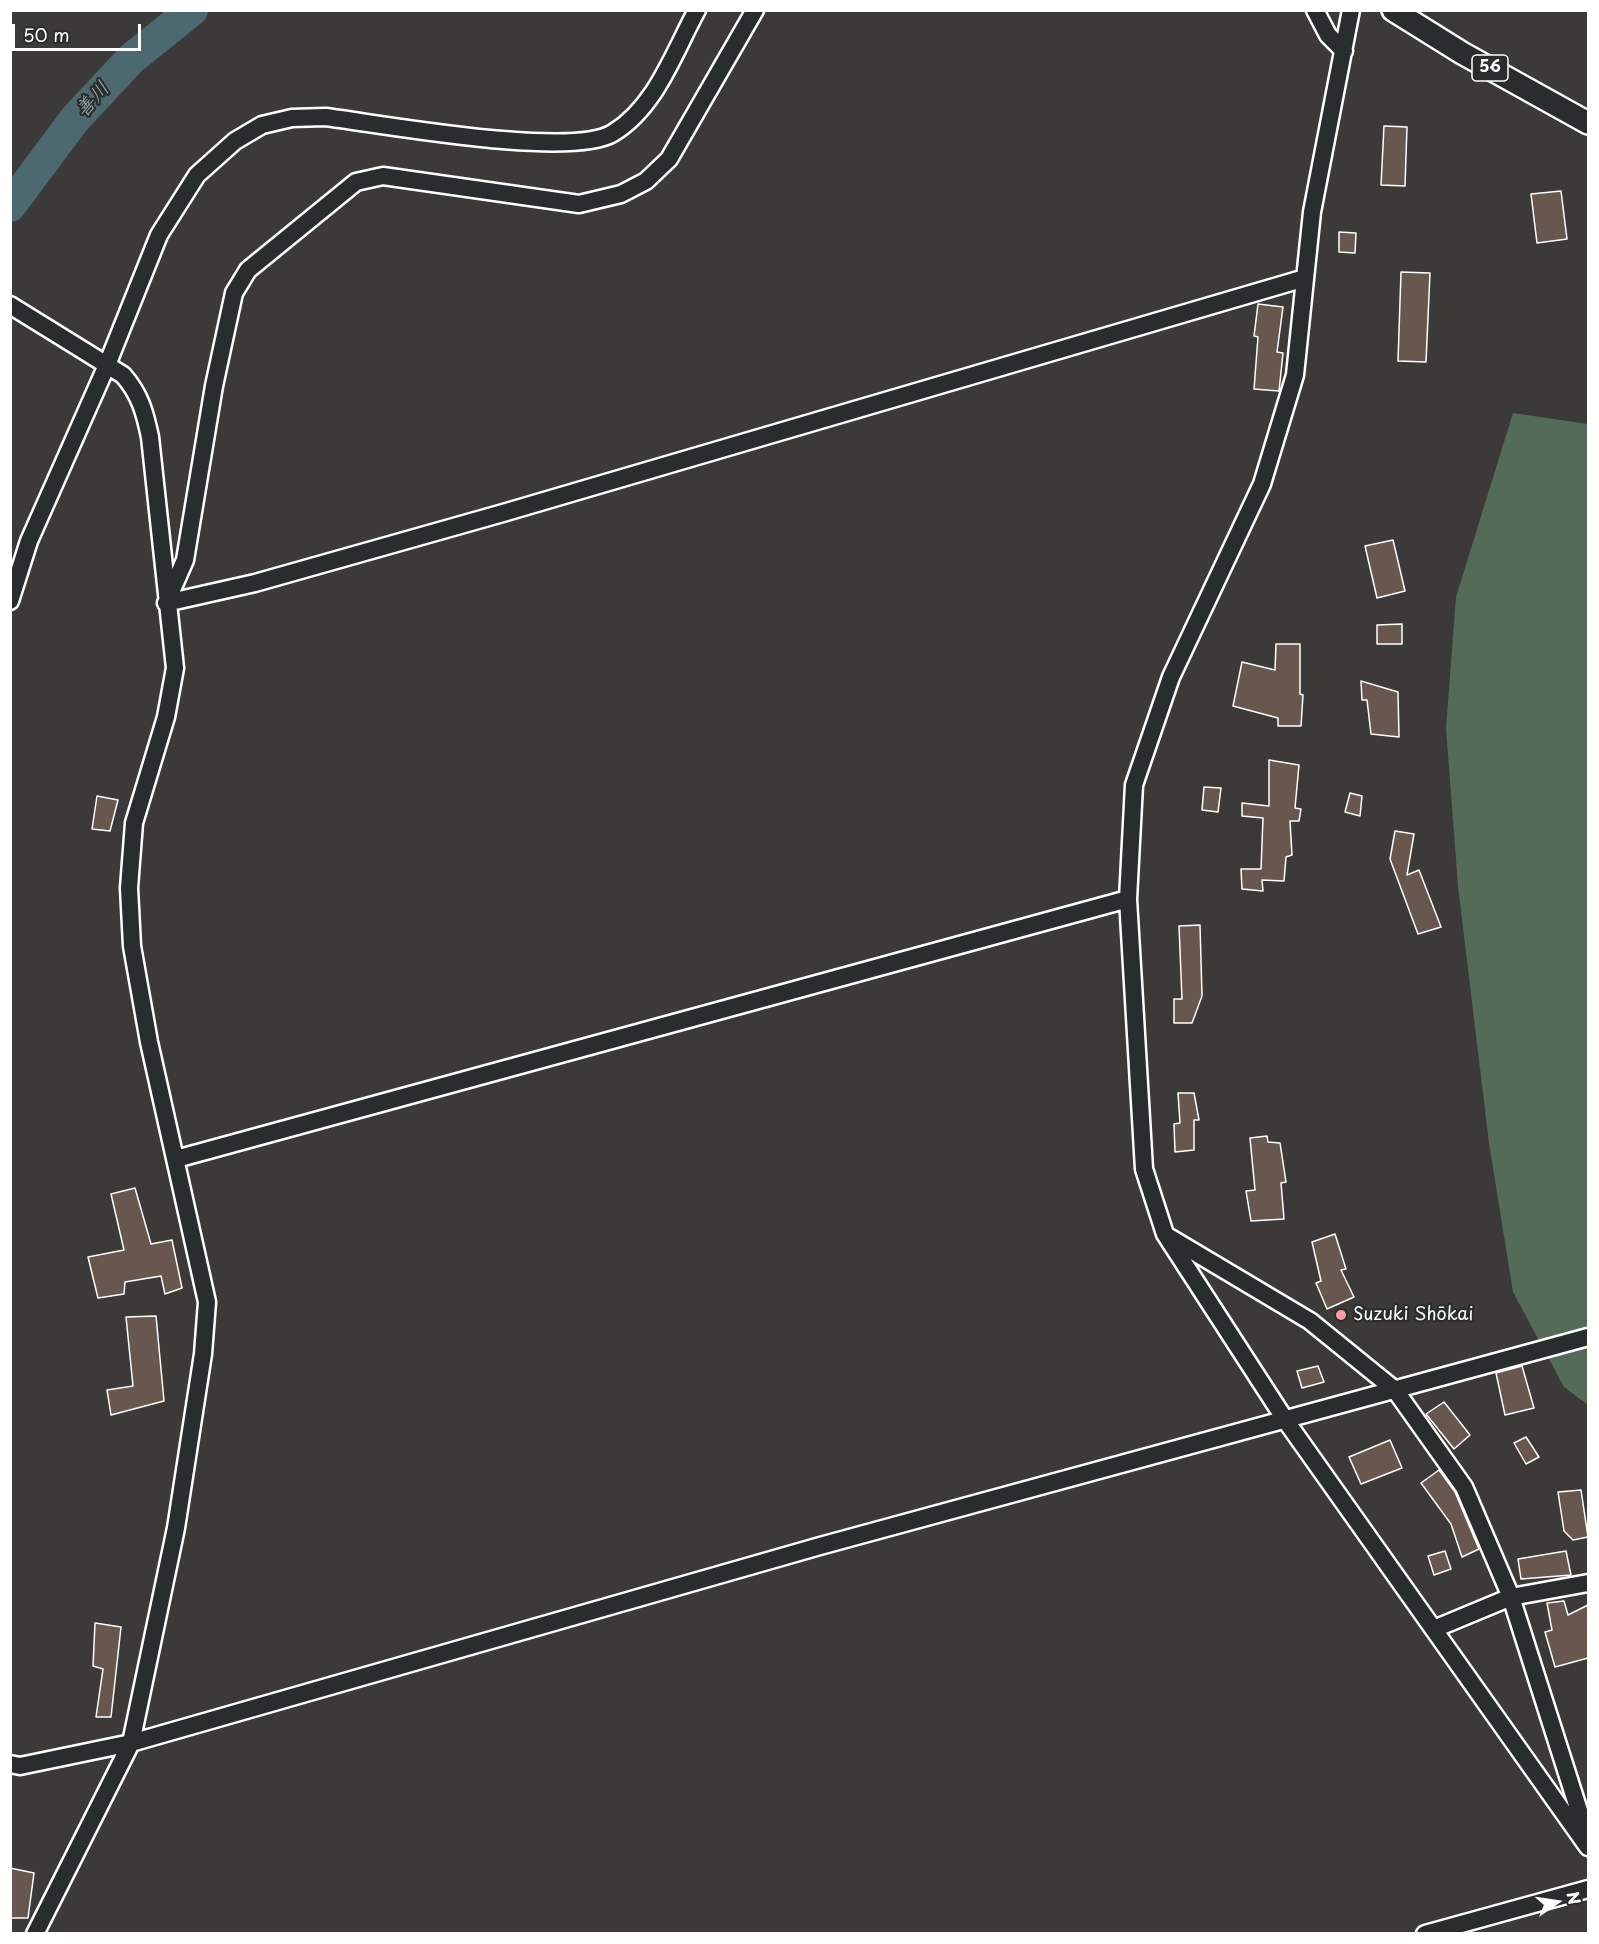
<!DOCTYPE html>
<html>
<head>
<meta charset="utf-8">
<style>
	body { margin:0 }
	#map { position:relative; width:1599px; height:1944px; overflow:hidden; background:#3c3a38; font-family:"Playpen Sans",sans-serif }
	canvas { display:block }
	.frame { position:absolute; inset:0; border:12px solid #fff; pointer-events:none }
	.north { position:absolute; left:1527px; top:1872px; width:60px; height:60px; -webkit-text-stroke:4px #2a2d2e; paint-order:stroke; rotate:77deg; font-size:16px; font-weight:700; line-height:24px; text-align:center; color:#fff }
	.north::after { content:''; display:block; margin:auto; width:21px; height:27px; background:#fff; clip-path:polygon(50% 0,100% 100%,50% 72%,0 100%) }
	.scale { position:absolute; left:12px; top:24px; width:129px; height:27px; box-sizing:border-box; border:3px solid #fff; border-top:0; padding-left:8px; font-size:18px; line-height:21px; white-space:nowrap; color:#fff; -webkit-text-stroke:4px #2a2d2e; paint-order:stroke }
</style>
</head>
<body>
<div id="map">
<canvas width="1599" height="1944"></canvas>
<div class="frame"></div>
<div class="north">N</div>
<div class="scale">50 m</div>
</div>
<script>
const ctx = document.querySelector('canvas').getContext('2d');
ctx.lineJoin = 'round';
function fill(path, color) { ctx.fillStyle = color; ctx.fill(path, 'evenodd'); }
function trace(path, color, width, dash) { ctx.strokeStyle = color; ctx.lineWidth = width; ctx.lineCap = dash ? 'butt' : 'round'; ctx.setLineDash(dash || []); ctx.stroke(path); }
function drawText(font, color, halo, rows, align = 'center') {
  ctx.font = font + ' "Playpen Sans","Klee One",sans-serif'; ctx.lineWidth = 4.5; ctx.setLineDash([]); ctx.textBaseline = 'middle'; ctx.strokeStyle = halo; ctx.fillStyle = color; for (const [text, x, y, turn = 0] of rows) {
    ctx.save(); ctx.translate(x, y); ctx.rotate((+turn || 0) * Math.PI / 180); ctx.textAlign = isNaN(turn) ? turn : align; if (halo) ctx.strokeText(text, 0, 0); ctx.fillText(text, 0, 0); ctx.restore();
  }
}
fill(new Path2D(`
	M 1513,413 L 1588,424 L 1588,1405 L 1564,1387 L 1513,1292 L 1489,1143 L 1458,886 L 1446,728 L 1456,597 Z`), '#536b58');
trace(new Path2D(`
	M 10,206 L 75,119 L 131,59 L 192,10`), '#4c6970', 32);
const building = new Path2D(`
	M 1384,126 L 1407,127 L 1405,186 L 1381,185 Z
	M 1561,191 L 1567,239 L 1537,243 L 1531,194 Z
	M 1339,232 L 1356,233 L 1355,253 L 1339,252 Z
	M 1401,272 L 1430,273 L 1426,362 L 1398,361 Z
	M 1258,304 L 1283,307 L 1277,352 L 1283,353 L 1279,391 L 1254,389 L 1258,337 L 1254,336 Z
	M 1393,540 L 1405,591 L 1377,598 L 1365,546 Z
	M 1402,624 L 1402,644 L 1377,644 L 1377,625 Z
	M 1276,644 L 1300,644 L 1300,694 L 1303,695 L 1301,726 L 1278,726 L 1278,718 L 1233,706 L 1242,662 L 1275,670 Z
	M 1361,681 L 1398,692 L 1399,737 L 1371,734 L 1367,700 L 1362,700 Z
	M 1269,760 L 1299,765 L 1295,808 L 1301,809 L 1299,821 L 1290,821 L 1292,855 L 1286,857 L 1284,881 L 1262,880 L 1263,891 L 1242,889 L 1241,869 L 1261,869 L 1263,818 L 1242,816 L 1242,803 L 1269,806 Z
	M 1204,787 L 1221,788 L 1218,812 L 1202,810 Z
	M 1350,793 L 1362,796 L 1360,816 L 1345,812 Z
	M 97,796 L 118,800 L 110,831 L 92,829 Z
	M 1395,831 L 1414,834 L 1407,875 L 1419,870 L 1441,927 L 1418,934 L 1390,859 Z
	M 1200,925 L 1202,996 L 1192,1023 L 1174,1023 L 1174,999 L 1182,999 L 1179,926 Z
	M 1178,1093 L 1194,1093 L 1199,1120 L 1194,1120 L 1194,1150 L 1175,1152 L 1174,1124 L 1180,1123 Z
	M 1267,1136 L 1268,1142 L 1280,1143 L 1286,1182 L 1281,1183 L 1284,1219 L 1251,1221 L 1246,1191 L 1255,1190 L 1250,1138 Z
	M 135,1188 L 151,1244 L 172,1240 L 182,1288 L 165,1294 L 161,1276 L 125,1282 L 124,1294 L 98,1298 L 88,1257 L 124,1250 L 111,1194 Z
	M 1335,1234 L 1346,1269 L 1341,1270 L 1354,1297 L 1327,1309 L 1316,1283 L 1321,1281 L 1312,1242 Z
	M 156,1316 L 164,1401 L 111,1415 L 107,1390 L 133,1386 L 126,1317 Z
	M 1318,1366 L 1324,1382 L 1302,1388 L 1297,1371 Z
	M 1522,1366 L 1534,1408 L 1505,1415 L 1496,1373 Z
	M 1444,1402 L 1470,1435 L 1454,1449 L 1426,1414 Z
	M 1526,1437 L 1539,1457 L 1526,1464 L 1514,1443 Z
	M 1390,1440 L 1402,1468 L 1361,1484 L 1349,1457 Z
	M 1439,1470 L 1455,1492 L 1479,1549 L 1462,1557 L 1451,1524 L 1421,1483 Z
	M 1581,1490 L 1588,1537 L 1573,1540 L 1564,1531 L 1558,1492 Z
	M 1445,1551 L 1451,1569 L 1434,1575 L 1428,1556 Z
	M 1566,1551 L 1571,1575 L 1521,1579 L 1518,1559 Z
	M 1564,1601 L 1568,1615 L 1588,1605 L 1588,1658 L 1555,1667 L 1545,1632 L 1552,1630 L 1547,1603 Z
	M 95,1623 L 121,1627 L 111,1717 L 96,1717 L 103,1669 L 93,1666 Z
	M 10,1868 L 34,1873 L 28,1918 L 10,1918 Z`);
fill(building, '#67574f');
trace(building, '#fff', 1.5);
const minor = new Path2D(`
	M 1315,10 L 1328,35 L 1344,51
	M 1351,10 L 1312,212 L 1295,375 L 1262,484 L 1171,677 L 1134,785 L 1128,899 L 1144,1169 L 1165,1234 L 1286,1421 L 1588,1847
	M 10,305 L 123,375 C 140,394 145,413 150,437 L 175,668 L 166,717 L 134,823 L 129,888 L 132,946 L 149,1042 L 207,1302 L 203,1354 L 176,1528 L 131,1743 L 20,1766 L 10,1764
	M 10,601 L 29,541 L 107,365 L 159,235 L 197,175 L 235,141 L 262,125 L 292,118 L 325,117 C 382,124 571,159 613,133 C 656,107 674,52 697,10
	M 167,601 L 185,560 L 214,386 L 234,293 L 248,270 L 356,182 L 383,176 L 579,204 L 621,194 L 646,181 L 669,159 L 755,10
	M 166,603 L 255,583 L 503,513 L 1305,278
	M 176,1159 L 1128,899
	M 1169,1237 L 1310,1321 L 1395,1390 L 1464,1487 L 1511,1597 L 1587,1836
	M 1434,1629 L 1511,1597 L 1588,1583
	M 35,1934 L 131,1743 L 820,1546 L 1588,1337
	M 1425,1934 L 1588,1889`);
const major = new Path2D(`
	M 1393,10 L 1462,53 L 1588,123`);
trace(minor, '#fff', 21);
trace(major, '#fff', 26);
trace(minor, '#2a2d2e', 16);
trace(major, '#2a2d2e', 21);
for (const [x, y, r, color] of [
	[1341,1315,6,"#ff9aa2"]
]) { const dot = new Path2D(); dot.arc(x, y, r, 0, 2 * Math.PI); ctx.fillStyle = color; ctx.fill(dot); trace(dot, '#2a2d2e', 2); }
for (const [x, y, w] of [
	[1490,68,36]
]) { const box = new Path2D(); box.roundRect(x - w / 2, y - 13, w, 26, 4.5); ctx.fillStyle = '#2a2d2e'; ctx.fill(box); trace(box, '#fff', 1.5); }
drawText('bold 16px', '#fff', null, [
	["56",1490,68]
]);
drawText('18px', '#fff', '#2a2d2e', [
	["Suzuki Shōkai",1353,1315]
], 'left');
drawText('italic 20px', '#a6b4b8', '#2a2d2e', [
	["善川",93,100,-48]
]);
</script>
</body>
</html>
